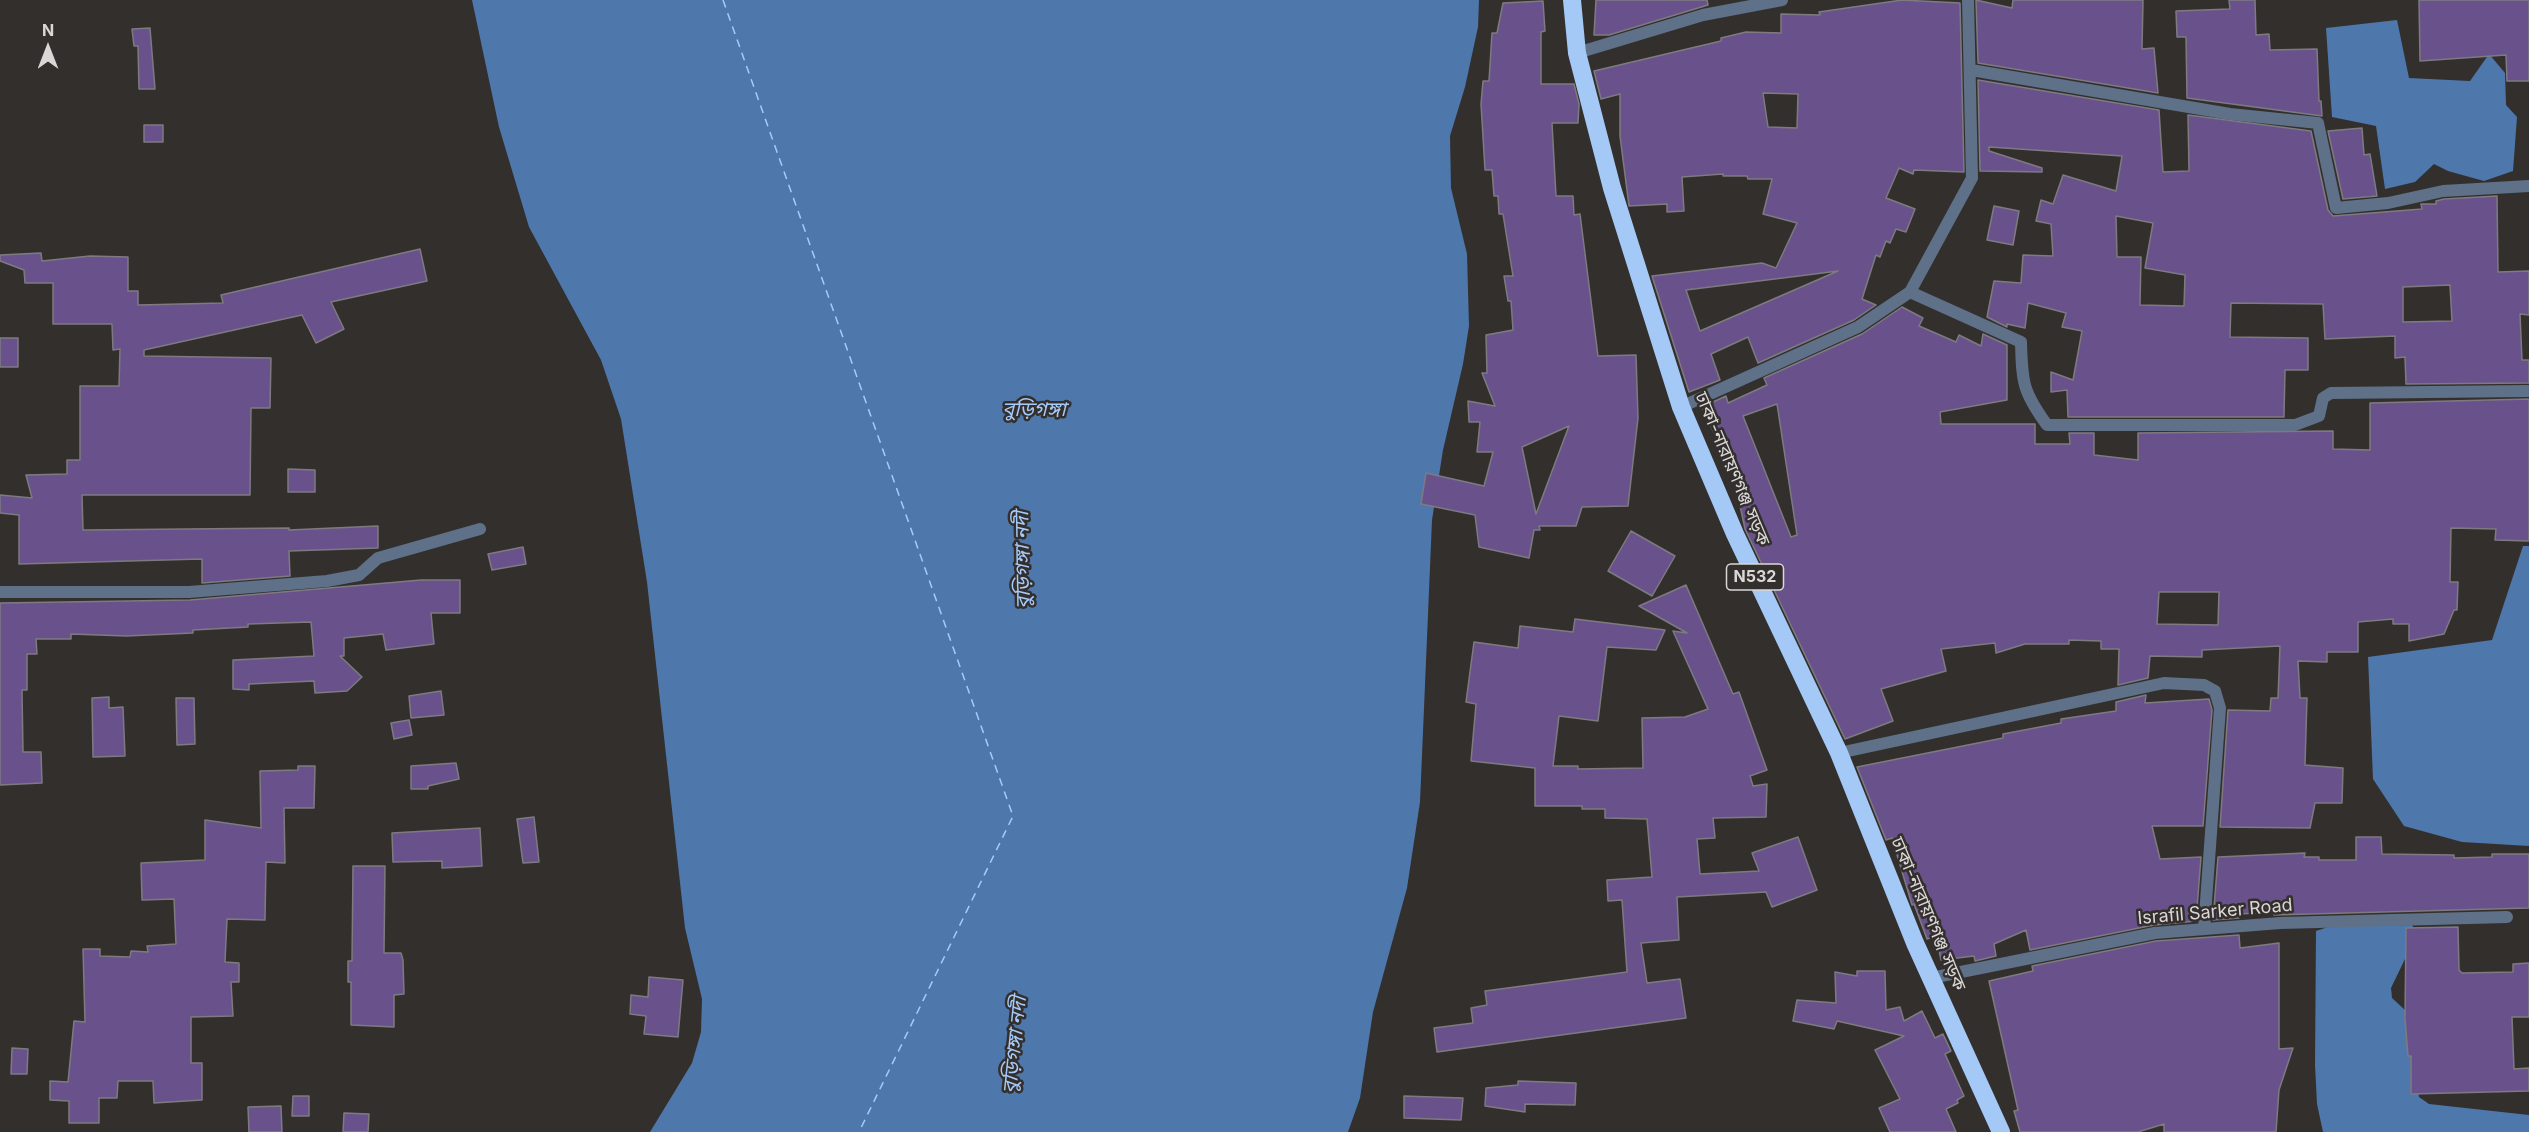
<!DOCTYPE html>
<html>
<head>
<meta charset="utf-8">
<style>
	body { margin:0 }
	#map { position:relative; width:2529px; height:1132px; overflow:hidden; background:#332f2d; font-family:Inter,sans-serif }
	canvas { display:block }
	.north { position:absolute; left:18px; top:18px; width:60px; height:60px; -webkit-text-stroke:4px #332f2d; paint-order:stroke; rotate:0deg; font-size:16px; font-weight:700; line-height:24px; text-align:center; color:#dad7d6 }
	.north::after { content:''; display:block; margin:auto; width:21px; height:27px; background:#dad7d6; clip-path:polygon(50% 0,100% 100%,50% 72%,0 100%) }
</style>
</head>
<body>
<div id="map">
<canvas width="2529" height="1132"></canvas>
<div class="north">N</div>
</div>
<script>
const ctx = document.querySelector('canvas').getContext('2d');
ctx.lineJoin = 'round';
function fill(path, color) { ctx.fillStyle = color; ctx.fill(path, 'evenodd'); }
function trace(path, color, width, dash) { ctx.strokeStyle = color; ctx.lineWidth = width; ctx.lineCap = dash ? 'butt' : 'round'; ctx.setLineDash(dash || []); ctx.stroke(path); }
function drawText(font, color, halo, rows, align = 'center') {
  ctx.font = font + ' Inter,"Noto Sans Bengali",sans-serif'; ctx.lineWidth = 5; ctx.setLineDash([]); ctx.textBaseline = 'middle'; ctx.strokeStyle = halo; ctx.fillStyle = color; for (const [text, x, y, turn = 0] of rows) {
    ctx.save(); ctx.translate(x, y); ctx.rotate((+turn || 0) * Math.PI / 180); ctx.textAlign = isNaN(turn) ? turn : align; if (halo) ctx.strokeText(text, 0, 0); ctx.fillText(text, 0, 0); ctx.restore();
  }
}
fill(new Path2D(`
	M 472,0 L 1479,0 L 1478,27 L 1465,87 L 1450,136 L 1451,188 L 1467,254 L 1469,326 L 1463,364 L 1443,450 L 1432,520 L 1420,802 L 1407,888 L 1373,1012 L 1360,1098 L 1348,1132 L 650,1132 L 692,1063 L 701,1032 L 702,999 L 685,928 L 647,582 L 621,419 L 601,360 L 529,227 L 499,127 Z
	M 2397,20 L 2409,78 L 2470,81 L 2489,54 L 2505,73 L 2506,105 L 2517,117 L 2513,171 L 2484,181 L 2448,171 L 2434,164 L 2415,182 L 2385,189 L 2376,126 L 2332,117 L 2326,28 Z
	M 2523,546 L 2529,546 L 2529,846 L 2462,842 L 2404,826 L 2373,779 L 2368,657 L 2492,640 Z
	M 2412,925 L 2417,934 L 2391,988 L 2392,998 L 2406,1011 L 2419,1097 L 2429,1104 L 2529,1115 L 2529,1132 L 2323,1132 L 2317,1104 L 2315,1065 L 2316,931 L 2331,926 Z`), '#4e78ac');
trace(new Path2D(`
	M 723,0 L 1013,816 L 859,1132`), '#a7caf8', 1.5, [8, 6]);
const building = new Path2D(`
	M 1596,0 L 1707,0 L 1708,5 L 1609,35 L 1594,35 Z
	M 1902,0 L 1960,3 L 1964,172 L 1914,170 L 1913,174 L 1899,168 L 1886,198 L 1915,209 L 1906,232 L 1896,229 L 1890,243 L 1886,241 L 1880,257 L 1876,255 L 1862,299 L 1876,305 L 1854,320 L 1758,363 L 1748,337 L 1711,354 L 1720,380 L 1689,392 L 1652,276 L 1762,263 L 1776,268 L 1797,223 L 1763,214 L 1772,179 L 1748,179 L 1747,176 L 1723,176 L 1723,174 L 1682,177 L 1684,211 L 1667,212 L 1667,204 L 1629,206 L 1620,136 L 1620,94 L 1601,99 L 1594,71 L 1721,41 L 1721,38 L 1746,32 L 1781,33 L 1781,14 L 1820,15 L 1819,12 ZM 1763,93 L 1798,94 L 1797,128 L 1768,127 ZM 1838,271 L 1700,331 L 1686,290 L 1799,276 Z
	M 1976,0 L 2012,8 L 2013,0 L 2143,0 L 2142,49 L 2154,48 L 2158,93 L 1978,63 Z
	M 2229,0 L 2255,0 L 2256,35 L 2269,34 L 2270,50 L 2317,49 L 2319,101 L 2321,101 L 2322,116 L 2187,98 L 2186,37 L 2177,37 L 2176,11 L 2230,9 Z
	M 2419,0 L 2529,0 L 2529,81 L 2507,81 L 2506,55 L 2420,61 Z
	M 1543,1 L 1545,31 L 1541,32 L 1541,84 L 1574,84 L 1579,104 L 1578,123 L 1552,123 L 1556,196 L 1573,196 L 1574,215 L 1580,214 L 1598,356 L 1636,355 L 1638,418 L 1628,506 L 1582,507 L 1576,526 L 1539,526 L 1540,530 L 1534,530 L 1529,558 L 1479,547 L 1475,515 L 1421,504 L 1426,473 L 1484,486 L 1493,452 L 1477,452 L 1480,422 L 1469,422 L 1468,401 L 1495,406 L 1482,373 L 1487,373 L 1486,335 L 1513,330 L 1511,301 L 1508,301 L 1504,276 L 1513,276 L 1503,214 L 1499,214 L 1498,196 L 1494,196 L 1492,170 L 1485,170 L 1481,104 L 1483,81 L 1489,81 L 1492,33 L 1497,33 L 1503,3 ZM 1569,426 L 1536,514 L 1522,447 Z
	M 150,28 L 155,89 L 139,89 L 138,46 L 134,46 L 132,29 Z
	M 1978,80 L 2159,110 L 2163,172 L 2189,171 L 2188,115 L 2311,131 L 2328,210 L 2333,216 L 2422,209 L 2421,204 L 2436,204 L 2436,201 L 2444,199 L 2497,196 L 2498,272 L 2529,271 L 2529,315 L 2520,314 L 2522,360 L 2529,360 L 2529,383 L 2406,384 L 2405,357 L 2395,358 L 2395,336 L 2325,339 L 2323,304 L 2231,303 L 2230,337 L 2308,338 L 2308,370 L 2285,370 L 2284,417 L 2068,417 L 2067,390 L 2051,392 L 2051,372 L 2073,380 L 2082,331 L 2062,327 L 2066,313 L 2028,303 L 2025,328 L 2007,324 L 2007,327 L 1987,317 L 1994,281 L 2021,283 L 2023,255 L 2053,256 L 2051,224 L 2036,221 L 2041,200 L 2053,204 L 2063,175 L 2116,191 L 2122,156 L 1989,147 L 1989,151 L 2042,168 L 2042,172 L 1980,171 ZM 2116,216 L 2153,223 L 2145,268 L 2185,275 L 2184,306 L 2140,305 L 2141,257 L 2117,257 ZM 2450,285 L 2452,321 L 2403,322 L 2403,287 Z
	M 144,125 L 163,125 L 163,142 L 144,142 Z
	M 2362,128 L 2364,155 L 2370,154 L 2377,196 L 2343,199 L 2328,131 Z
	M 1994,206 L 2019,211 L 2013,245 L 1987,240 Z
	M 420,249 L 427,281 L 331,302 L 344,329 L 316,343 L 302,315 L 144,350 L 144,356 L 271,358 L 270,408 L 251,408 L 250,495 L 82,495 L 83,530 L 289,528 L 289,530 L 378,526 L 378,548 L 289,551 L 290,576 L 202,583 L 202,559 L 19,564 L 19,515 L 0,513 L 0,495 L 32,498 L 26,475 L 67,474 L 67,460 L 80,460 L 80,386 L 119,386 L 120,349 L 113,350 L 112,324 L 53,324 L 53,283 L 25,283 L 24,270 L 0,261 L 0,255 L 41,253 L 42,261 L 90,256 L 128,257 L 128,291 L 138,291 L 138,305 L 223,303 L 221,295 Z
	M 1902,307 L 1923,318 L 1919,326 L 1956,342 L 1959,335 L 1981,346 L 1983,334 L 2007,345 L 2007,400 L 1940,412 L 1941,424 L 2035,424 L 2035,444 L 2070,444 L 2069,433 L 2094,433 L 2094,455 L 2138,460 L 2138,433 L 2333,431 L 2333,449 L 2370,450 L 2370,403 L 2529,399 L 2529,541 L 2495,540 L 2496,529 L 2451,528 L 2450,582 L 2458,582 L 2457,610 L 2454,610 L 2444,634 L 2409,641 L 2409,624 L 2393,624 L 2393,619 L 2358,622 L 2358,652 L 2327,652 L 2327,662 L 2298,661 L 2300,698 L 2307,698 L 2305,765 L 2343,768 L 2342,803 L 2315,803 L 2310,828 L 2220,827 L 2228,710 L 2270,711 L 2271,698 L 2278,698 L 2280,646 L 2202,650 L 2202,657 L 2150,656 L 2148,678 L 2118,685 L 2119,649 L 2101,649 L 2101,641 L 2069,640 L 2069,644 L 2025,644 L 1996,653 L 1995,643 L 1941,649 L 1946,671 L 1881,689 L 1893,721 L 1845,739 L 1745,529 L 1733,473 L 1702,407 L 1726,396 L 1728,403 L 1767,385 L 1764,378 L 1862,334 ZM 1777,404 L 1797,535 L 1791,537 L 1743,416 ZM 2159,592 L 2219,592 L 2218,625 L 2157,624 Z
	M 0,338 L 18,338 L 18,367 L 0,367 Z
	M 288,469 L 315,470 L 315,492 L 288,492 Z
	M 1631,531 L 1675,556 L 1652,596 L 1608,571 Z
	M 523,547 L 526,564 L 492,570 L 488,554 Z
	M 421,580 L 460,580 L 460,613 L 431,613 L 434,644 L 386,650 L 383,634 L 344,638 L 344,656 L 340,656 L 362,677 L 347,691 L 315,693 L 314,681 L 249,684 L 249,690 L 233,689 L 233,660 L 314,656 L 311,622 L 248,624 L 248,627 L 193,630 L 193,633 L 126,636 L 71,634 L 71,639 L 36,639 L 37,654 L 27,654 L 27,690 L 22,690 L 23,752 L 41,752 L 42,783 L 0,785 L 0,603 L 190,600 Z
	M 1686,585 L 1733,694 L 1739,692 L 1767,770 L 1750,776 L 1753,786 L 1767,784 L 1766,817 L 1713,818 L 1715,838 L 1697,839 L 1700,874 L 1759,871 L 1752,853 L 1798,837 L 1817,890 L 1772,907 L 1766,892 L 1677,897 L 1679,940 L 1641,943 L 1647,983 L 1680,979 L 1686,1018 L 1437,1052 L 1434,1028 L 1473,1023 L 1471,1008 L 1487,1005 L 1485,991 L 1627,972 L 1622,900 L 1608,901 L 1607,880 L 1652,877 L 1647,819 L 1605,818 L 1605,809 L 1582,809 L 1582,806 L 1535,806 L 1535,768 L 1471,761 L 1476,704 L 1466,702 L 1474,642 L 1518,648 L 1520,626 L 1573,632 L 1575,619 L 1665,630 L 1656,650 L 1607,647 L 1598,721 L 1559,716 L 1553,766 L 1578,766 L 1578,769 L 1643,768 L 1642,718 L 1685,717 L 1708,709 L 1673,631 L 1687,633 L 1639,606 Z
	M 441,691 L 444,715 L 411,718 L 409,696 Z
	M 2146,695 L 2145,703 L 2209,699 L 2212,710 L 2203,826 L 2152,826 L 2160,859 L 2201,857 L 2196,921 L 2154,925 L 2030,950 L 2026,930 L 1994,944 L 1996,956 L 1975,961 L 1974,956 L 1941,960 L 1936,936 L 1927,939 L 1914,904 L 1912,905 L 1892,838 L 1886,840 L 1857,767 L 2003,738 L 2003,734 L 2061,723 L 2061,719 L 2116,711 L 2116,702 Z
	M 109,697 L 109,708 L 123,707 L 125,756 L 93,757 L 92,698 Z
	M 176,698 L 194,698 L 195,744 L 177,745 Z
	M 409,720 L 412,735 L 394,739 L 391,723 Z
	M 456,763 L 459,779 L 428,786 L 428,789 L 411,789 L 411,766 Z
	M 298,766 L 315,766 L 314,808 L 284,808 L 285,863 L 266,862 L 265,920 L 227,919 L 225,962 L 239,963 L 239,982 L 231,982 L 233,1016 L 191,1017 L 191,1063 L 202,1063 L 202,1100 L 154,1103 L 153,1081 L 118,1081 L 117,1098 L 99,1098 L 99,1123 L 69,1123 L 69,1101 L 50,1100 L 50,1081 L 68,1082 L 74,1021 L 85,1022 L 83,949 L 100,949 L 100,956 L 130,957 L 131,951 L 148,952 L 147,946 L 176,944 L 174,899 L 142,900 L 141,863 L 205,860 L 205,820 L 261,828 L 260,771 L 298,770 Z
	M 534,817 L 539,862 L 523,863 L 517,819 Z
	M 480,828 L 482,866 L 442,868 L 442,861 L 393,862 L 392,833 Z
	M 2356,837 L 2381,837 L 2382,854 L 2454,855 L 2454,858 L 2492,857 L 2492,854 L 2529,854 L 2529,908 L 2274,915 L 2274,912 L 2239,914 L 2239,918 L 2213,920 L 2218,857 L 2305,853 L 2304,857 L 2319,857 L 2319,860 L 2356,860 Z
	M 353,866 L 385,866 L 384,953 L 401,953 L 403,960 L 404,994 L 394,995 L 394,1027 L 351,1025 L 351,982 L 348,982 L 348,961 L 352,961 Z
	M 2458,927 L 2459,970 L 2462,973 L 2513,972 L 2513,964 L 2529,963 L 2529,1017 L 2512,1017 L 2514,1069 L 2529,1068 L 2529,1091 L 2411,1094 L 2411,1056 L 2408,1056 L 2405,1019 L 2406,928 Z
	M 2239,935 L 2240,948 L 2279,943 L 2279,1049 L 2293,1048 L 2279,1090 L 2276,1132 L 2164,1132 L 2164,1124 L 2138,1132 L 2020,1132 L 2014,1111 L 2018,1110 L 1989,981 L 2033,971 L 2032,966 L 2156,941 Z
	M 1857,971 L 1885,971 L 1886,1010 L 1900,1007 L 1904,1021 L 1922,1011 L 1935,1038 L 1943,1034 L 1951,1051 L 1945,1054 L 1964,1096 L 1957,1100 L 1958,1103 L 1946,1109 L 1956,1132 L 1890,1132 L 1879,1108 L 1900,1099 L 1875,1050 L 1904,1036 L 1837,1021 L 1834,1029 L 1793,1021 L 1797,1000 L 1836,1003 L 1835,972 L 1857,976 Z
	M 649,977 L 683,980 L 678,1037 L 644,1034 L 646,1016 L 630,1014 L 631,995 L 648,997 Z
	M 12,1048 L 28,1049 L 27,1074 L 11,1074 Z
	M 1518,1081 L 1576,1083 L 1575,1105 L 1525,1104 L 1525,1112 L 1485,1106 L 1486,1088 L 1518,1085 Z
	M 293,1096 L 309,1096 L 309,1116 L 292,1116 Z
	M 1404,1096 L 1463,1098 L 1461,1120 L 1404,1118 Z
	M 281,1106 L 282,1132 L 249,1132 L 248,1107 Z
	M 344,1113 L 369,1114 L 368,1132 L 343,1132 Z`);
fill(building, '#69528c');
trace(building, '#7d7b80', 1.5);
trace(new Path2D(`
	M 1577,53 L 1703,15 L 1782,0
	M 1971,70 L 2230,114 L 2318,123 L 2336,208 L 2388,203 L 2443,191 L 2529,186
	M 1910,292 L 1972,178 L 1968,0
	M 1681,407 L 1858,327 L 1910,292 L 2021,342 C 2022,383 2023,392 2047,425 L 2295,425 L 2319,416 L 2323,398 L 2331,393 L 2529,391
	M 0,592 L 189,592 L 327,581 L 359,575 L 378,558 L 480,529
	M 1839,753 L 2164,683 L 2204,685 L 2215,691 L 2220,708 L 2204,929
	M 1931,978 L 2155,933 L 2280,923 L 2507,917`), '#5e7188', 12);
trace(new Path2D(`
	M 1572,0 L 1577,53 L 1612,188 L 1681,407 L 1735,534 L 1839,753 L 1915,943 L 2001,1132`), '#a4c9f6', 18);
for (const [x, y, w] of [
	[1755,577,57]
]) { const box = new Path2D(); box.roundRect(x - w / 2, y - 13, w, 26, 4.5); ctx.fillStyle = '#332f2d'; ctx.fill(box); trace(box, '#dad7d6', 1.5); }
drawText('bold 16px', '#dad7d6', null, [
	["N532",1755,577]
]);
drawText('18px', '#dad7d6', '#332f2d', [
	["ঢাকা-নারায়ণগঞ্জ সড়ক",1732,469,67],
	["Israfil Sarker Road",2215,912,-5],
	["ঢাকা-নারায়ণগঞ্জ সড়ক",1928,914,67]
]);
drawText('italic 20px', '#a7caf8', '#332f2d', [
	["বুড়িগঙ্গা",1034,410],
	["বুড়িগঙ্গা নদী",1023,560,-91],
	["বুড়িগঙ্গা নদী",1015,1045,-84]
]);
</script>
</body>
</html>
